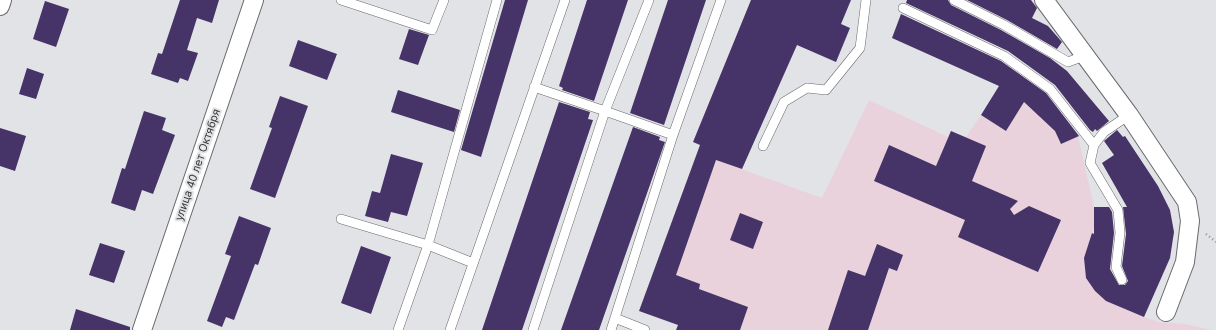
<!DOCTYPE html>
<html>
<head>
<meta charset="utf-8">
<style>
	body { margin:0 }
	canvas { display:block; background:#e2e3e6 }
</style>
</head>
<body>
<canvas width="1216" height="330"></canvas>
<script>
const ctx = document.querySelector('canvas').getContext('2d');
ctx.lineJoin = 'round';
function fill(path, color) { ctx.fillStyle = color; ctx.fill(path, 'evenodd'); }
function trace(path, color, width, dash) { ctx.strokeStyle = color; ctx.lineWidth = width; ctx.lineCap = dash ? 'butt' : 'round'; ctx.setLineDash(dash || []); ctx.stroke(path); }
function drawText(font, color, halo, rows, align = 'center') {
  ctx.font = font + ' Inter,sans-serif'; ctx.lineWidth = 4; ctx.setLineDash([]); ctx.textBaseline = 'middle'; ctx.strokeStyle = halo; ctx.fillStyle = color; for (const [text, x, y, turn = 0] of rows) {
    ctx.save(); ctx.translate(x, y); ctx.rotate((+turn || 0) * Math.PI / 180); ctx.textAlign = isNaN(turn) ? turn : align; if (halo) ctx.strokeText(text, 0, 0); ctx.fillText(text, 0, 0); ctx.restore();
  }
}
fill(new Path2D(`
	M 869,100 L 948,137 L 950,131 L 966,137 L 981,115 L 1006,131 L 1024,102 L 1055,131 L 1061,144 L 1078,136 L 1094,207 L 1094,228 L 1084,258 L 1086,278 L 1095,291 L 1106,301 L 1144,317 L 1159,322 L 1185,324 L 1212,330 L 704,330 L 685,323 L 700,284 L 676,275 L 716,160 L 822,198 Z`), '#ead2dc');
fill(new Path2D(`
	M 180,0 L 219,0 L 212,23 L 197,18 L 187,50 L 198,53 L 188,81 L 180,78 L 178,83 L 151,74 L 158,53 L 162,54 Z
	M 505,0 L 528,0 L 481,157 L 461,150 Z
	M 587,0 L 628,0 L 594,101 L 562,90 L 563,88 L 559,86 Z
	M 668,0 L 706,0 L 664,125 L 630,113 Z
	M 751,0 L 851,0 L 841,24 L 850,28 L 836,62 L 797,45 L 742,169 L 716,160 L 676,275 L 700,284 L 699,289 L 748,307 L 740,330 L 676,330 L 678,325 L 639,311 L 700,145 L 693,142 Z
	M 907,0 L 948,0 L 951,5 L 1001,30 L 1050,58 L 1067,71 L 1109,121 L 1097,131 L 1095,129 L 1093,132 L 1090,130 L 1055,85 L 1008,51 L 906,3 Z
	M 967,0 L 1031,0 L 1037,8 L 1032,18 L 1048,26 L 1062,42 L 1057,49 L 1007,20 Z
	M 45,1 L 69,9 L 56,47 L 33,39 Z
	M 901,14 L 1001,61 L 1046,93 L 1079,136 L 1061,144 L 1055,131 L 1024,102 L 1006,131 L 981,115 L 999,86 L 892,38 Z
	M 409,29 L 429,35 L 418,65 L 399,59 Z
	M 298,40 L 337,54 L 327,80 L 289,66 Z
	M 27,68 L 44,74 L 36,99 L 19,94 Z
	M 398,90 L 460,110 L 454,132 L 391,112 Z
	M 280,96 L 308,106 L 275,198 L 250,189 L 272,128 L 269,127 Z
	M 559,102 L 590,112 L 588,119 L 593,120 L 522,330 L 482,330 Z
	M 144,111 L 166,118 L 162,130 L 175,135 L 153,194 L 142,190 L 135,211 L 111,203 L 122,168 L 125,169 Z
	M 633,127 L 660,137 L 659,140 L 665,142 L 599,330 L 561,330 Z
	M 0,128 L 26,136 L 15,171 L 0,166 Z
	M 1117,130 L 1123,137 L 1125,136 L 1158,186 L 1170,210 L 1174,232 L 1170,258 L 1144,317 L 1106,301 L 1095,291 L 1086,278 L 1084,258 L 1092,233 L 1094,234 L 1094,204 L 1094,207 L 1109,207 L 1112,212 L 1114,233 L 1110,269 L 1119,285 L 1125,285 L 1128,281 L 1122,266 L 1126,234 L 1123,207 L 1127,207 L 1102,163 L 1114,155 L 1104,141 Z
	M 951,131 L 986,146 L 972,181 L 1018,201 L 1010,209 L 1014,215 L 1029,206 L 1061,220 L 1038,272 L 958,237 L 965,220 L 874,181 L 889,145 L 936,166 Z
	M 391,154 L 423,163 L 407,216 L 391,212 L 388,222 L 365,216 L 372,191 L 380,193 Z
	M 740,213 L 763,222 L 753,249 L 730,240 Z
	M 239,216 L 271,228 L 258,265 L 255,264 L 234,320 L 226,317 L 222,327 L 207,321 L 231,256 L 225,254 Z
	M 100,243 L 125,251 L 114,283 L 89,275 Z
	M 877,244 L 903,255 L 897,271 L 889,268 L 868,330 L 828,330 L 848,270 L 865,276 Z
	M 361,246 L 391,257 L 371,314 L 341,303 Z
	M 76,309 L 130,327 L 130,330 L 70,330 Z`), '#463367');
const service = new Path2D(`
	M 341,0 L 432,30 L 444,0
	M 649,0 L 605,111 L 673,135
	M 954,0 L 1004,25 L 1068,62 L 1084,56
	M 903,8 L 1004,56 L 1050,89 L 1094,145
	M 763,146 L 784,102 L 807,88 L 826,90 L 860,48 L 866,0
	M 341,219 L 428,245 L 473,263
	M 1122,280 L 1116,267 L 1120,233 L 1118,210 L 1090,163 L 1094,145 L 1104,132 L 1129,115
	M 615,318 L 645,330
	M 398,330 L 428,245 L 497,0
	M 450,330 L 565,0
	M 533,330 L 605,111 L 534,87
	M 611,330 L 673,135 L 721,0`);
const minor = new Path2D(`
	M 1044,0 L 1129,115 L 1187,202 L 1190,221 L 1185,262 L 1166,312
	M 0,6 L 2,0
	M 142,330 L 254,0`);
trace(service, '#696a6c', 10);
trace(minor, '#696a6c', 20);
trace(new Path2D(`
	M 1206,234 L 1216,242`), '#909193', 2.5, [1, 3]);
trace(service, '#fff', 9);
trace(minor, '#fff', 18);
drawText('11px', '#393a3b', '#e2e3e6', [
	["улица 40 лет Октября",198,165,-71]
]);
</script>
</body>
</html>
